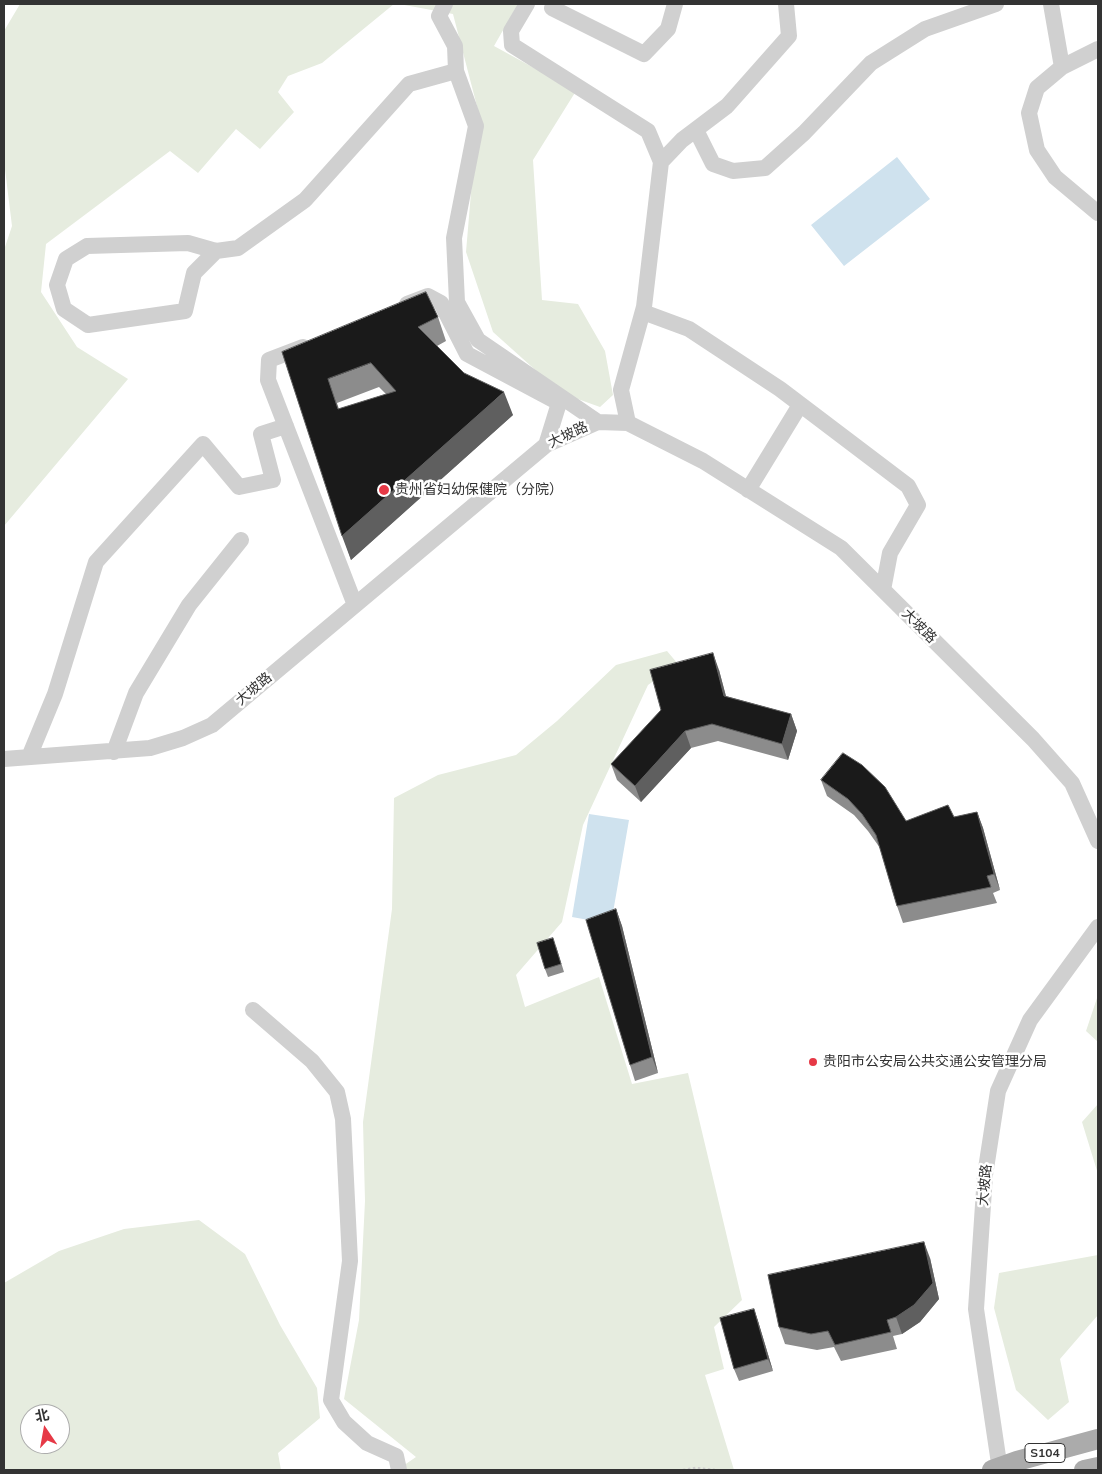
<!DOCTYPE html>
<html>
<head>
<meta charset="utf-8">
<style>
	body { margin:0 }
	#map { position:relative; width:1102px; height:1474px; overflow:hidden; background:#fff; font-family:Mulish,"Noto Sans SC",sans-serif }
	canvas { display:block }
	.frame { position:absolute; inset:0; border:5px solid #333; pointer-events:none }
	.north { position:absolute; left:20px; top:1404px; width:50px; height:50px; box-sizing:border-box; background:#fff; border:1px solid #adadad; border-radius:50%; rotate:348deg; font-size:14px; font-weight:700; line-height:20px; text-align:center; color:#333 }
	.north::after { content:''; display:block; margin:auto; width:18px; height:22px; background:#e63946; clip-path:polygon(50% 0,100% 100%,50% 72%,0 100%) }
</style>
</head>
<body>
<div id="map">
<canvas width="1102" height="1474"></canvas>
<div class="frame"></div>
<div class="north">北</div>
</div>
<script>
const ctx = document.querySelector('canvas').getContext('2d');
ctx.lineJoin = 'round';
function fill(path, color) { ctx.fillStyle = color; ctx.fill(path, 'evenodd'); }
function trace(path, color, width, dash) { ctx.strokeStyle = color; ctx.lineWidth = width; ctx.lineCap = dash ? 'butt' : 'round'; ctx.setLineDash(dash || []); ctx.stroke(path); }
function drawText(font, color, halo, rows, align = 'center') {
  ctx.font = font + ' Mulish,"Noto Sans SC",sans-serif'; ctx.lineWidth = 5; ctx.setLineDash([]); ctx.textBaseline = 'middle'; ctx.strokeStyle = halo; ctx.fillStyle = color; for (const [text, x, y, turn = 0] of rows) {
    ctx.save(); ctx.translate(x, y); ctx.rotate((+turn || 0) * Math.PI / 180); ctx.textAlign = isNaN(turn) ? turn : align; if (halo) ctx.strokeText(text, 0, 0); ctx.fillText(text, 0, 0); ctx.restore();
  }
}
fill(new Path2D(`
	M 20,4 L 394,4 L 322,63 L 288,76 L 278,92 L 294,112 L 260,149 L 236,129 L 198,173 L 170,151 L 46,244 L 41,292 L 77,347 L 128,379 L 4,526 L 4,250 L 12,226 L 4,161 L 4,31 Z
	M 399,4 L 518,4 L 494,46 L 576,91 L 533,160 L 542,300 L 578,304 L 605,351 L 613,395 L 600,407 L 561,393 L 493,332 L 466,252 L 478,110 L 453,14 Z
	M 667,651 L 678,664 L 648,685 L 583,825 L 562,922 L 516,975 L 525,1007 L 599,977 L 632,1084 L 688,1073 L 742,1300 L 714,1327 L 724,1369 L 705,1375 L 734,1470 L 397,1470 L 416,1457 L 344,1399 L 359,1320 L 365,1201 L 363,1122 L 392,909 L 394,798 L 438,775 L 516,755 L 557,721 L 616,665 Z
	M 1098,995 L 1098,1042 L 1086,1031 Z
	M 1098,1104 L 1098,1174 L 1082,1122 Z
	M 199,1220 L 245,1254 L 280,1325 L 317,1388 L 320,1418 L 278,1453 L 281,1470 L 4,1470 L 4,1283 L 59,1251 L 124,1229 ZM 30,1414 L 60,1414 L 60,1444 L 30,1444 Z
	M 1098,1255 L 1098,1315 L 1060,1359 L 1069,1402 L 1048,1420 L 1016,1390 L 994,1308 L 999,1273 Z`), '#e6ecdf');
fill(new Path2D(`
	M 897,157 L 930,199 L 844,266 L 811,225 Z
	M 589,814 L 629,820 L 611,924 L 572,917 Z`), '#cfe2ee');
trace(new Path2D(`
	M 683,1470 L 696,1468 L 715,1470`), '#cdcdcd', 2.5, [2.5, 2.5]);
trace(new Path2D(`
	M 445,4 L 439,16 L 455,46 L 456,71
	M 527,4 L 511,31 L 512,45 L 648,131 L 661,162
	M 1051,4 L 1062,67
	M 552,8 L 644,54 L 668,29 L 675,4
	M 1098,49 L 1062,67 L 1037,88 L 1029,113 L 1037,150 L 1055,177 L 1098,213
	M 696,130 L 713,164 L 733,171 L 765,168 L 804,133 L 871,63 L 925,29 L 996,4
	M 216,251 L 188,243 L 87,246 L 66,259 L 57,285 L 64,309 L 88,325 L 185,311 L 194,273 L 216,251 L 238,248 L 305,200 L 409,84 L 456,71 L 476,126 L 454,238 L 457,302 L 478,340 L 598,422
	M 407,304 L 428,296 L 441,303 L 467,354 L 559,403 L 546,445
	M 643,312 L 689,329 L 780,389 L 908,486 L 918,505 L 890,553 L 883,590
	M 303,347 L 269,360 L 268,380 L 355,605
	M 628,423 L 621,390 L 644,307 L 661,162 L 682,140 L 727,106 L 789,36 L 786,4
	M 748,490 L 800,405
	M 114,752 L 136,693 L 189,605 L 241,540
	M 29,757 L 55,694 L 96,562 L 203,444 L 239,487 L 273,480 L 261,434 L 286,426
	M 4,759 L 150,748 L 183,738 L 212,725 L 546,445 L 598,422 L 628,423 L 703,461 L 841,548 L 1033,739 L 1072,783 L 1098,841
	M 253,1010 L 312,1061 L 337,1092 L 343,1119 L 350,1261 L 331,1400 L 344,1422 L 367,1443 L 396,1456 L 399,1470
	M 1000,1470 L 976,1309 L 985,1175 L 998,1091 L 1030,1020 L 1098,927`), '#d0d0d0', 16);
trace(new Path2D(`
	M 992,1470 L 1017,1461 L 1098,1439
	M 1084,1470 L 1098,1467`), '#ababab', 20);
fill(new Path2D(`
	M 438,317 L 446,341 L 437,346 L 464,373 L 513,415 L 351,560 L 282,352 ZM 379,387 L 386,394 L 339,409 L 337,403 Z
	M 719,670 L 726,696 L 791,714 L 797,731 L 788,760 L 718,741 L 691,748 L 641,802 L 617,780 L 611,764 Z
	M 821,780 L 906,821 L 954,817 L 977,812 L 983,828 L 1000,890 L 993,893 L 997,903 L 903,923 L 897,906 L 880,848 L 868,831 L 854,815 L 827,796 Z
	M 616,909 L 622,926 L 658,1073 L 635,1081 L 630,1065 Z
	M 556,946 L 564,972 L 548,977 L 545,969 Z
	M 930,1258 L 939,1299 L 920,1322 L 902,1334 L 893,1336 L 897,1349 L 841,1361 L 834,1347 L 817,1350 L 785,1344 L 779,1327 Z
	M 754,1309 L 758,1321 L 773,1371 L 739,1381 L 734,1369 Z`), '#8c8c8c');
fill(new Path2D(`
	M 504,392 L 513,415 L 351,560 L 342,536 Z
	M 713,653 L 719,670 L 730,712 L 724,696 Z
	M 791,714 L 797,731 L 788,760 L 782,744 Z
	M 685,731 L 691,748 L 641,802 L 635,786 Z
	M 977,812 L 983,828 L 1000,890 L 994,874 Z
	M 616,909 L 622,926 L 658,1073 L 652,1057 Z
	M 924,1242 L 930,1258 L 939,1299 L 920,1322 L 902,1334 L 896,1317 Z
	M 754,1309 L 758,1321 L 773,1371 L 768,1359 Z`), '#5f5f5f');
const building = new Path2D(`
	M 426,292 L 438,317 L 418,327 L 464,373 L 504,392 L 342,536 L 282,352 ZM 371,363 L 396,391 L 338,409 L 328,379 Z
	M 713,653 L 724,696 L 791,714 L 782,744 L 712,724 L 685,731 L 635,786 L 611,764 L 661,710 L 650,670 Z
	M 843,753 L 862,765 L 885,787 L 906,821 L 948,805 L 954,817 L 977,812 L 994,874 L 987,876 L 991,887 L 897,906 L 876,835 L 862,814 L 848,799 L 821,780 Z
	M 616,909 L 652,1057 L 630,1065 L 586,920 Z
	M 553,938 L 561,964 L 545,969 L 537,943 Z
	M 924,1242 L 933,1283 L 914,1305 L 896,1317 L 887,1320 L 891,1332 L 835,1345 L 828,1331 L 811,1334 L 779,1327 L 768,1275 Z
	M 754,1309 L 768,1359 L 734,1369 L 720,1318 Z`);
fill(building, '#1a1a1a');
trace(building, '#5f5f5f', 1);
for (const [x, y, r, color] of [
	[384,490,6,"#e63946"],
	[813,1062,5,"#e63946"]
]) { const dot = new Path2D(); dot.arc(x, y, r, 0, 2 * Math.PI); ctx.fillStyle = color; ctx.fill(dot); trace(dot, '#fff', 2); }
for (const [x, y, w] of [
	[1045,1453,40]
]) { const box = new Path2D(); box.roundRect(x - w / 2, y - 9.5, w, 19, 4); ctx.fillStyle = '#fff'; ctx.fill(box); trace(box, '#333', 1); }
drawText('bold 12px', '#333', null, [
	["S104",1045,1453]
]);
drawText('14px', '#333', '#fff', [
	["大坡路",568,435,-25],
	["大坡路",919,626,45],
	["大坡路",254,689,-40],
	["大坡路",985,1185,-85]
]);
drawText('14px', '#333', '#fff', [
	["贵州省妇幼保健院（分院）",395,490],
	["贵阳市公安局公共交通公安管理分局",823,1062]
], 'left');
</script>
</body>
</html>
